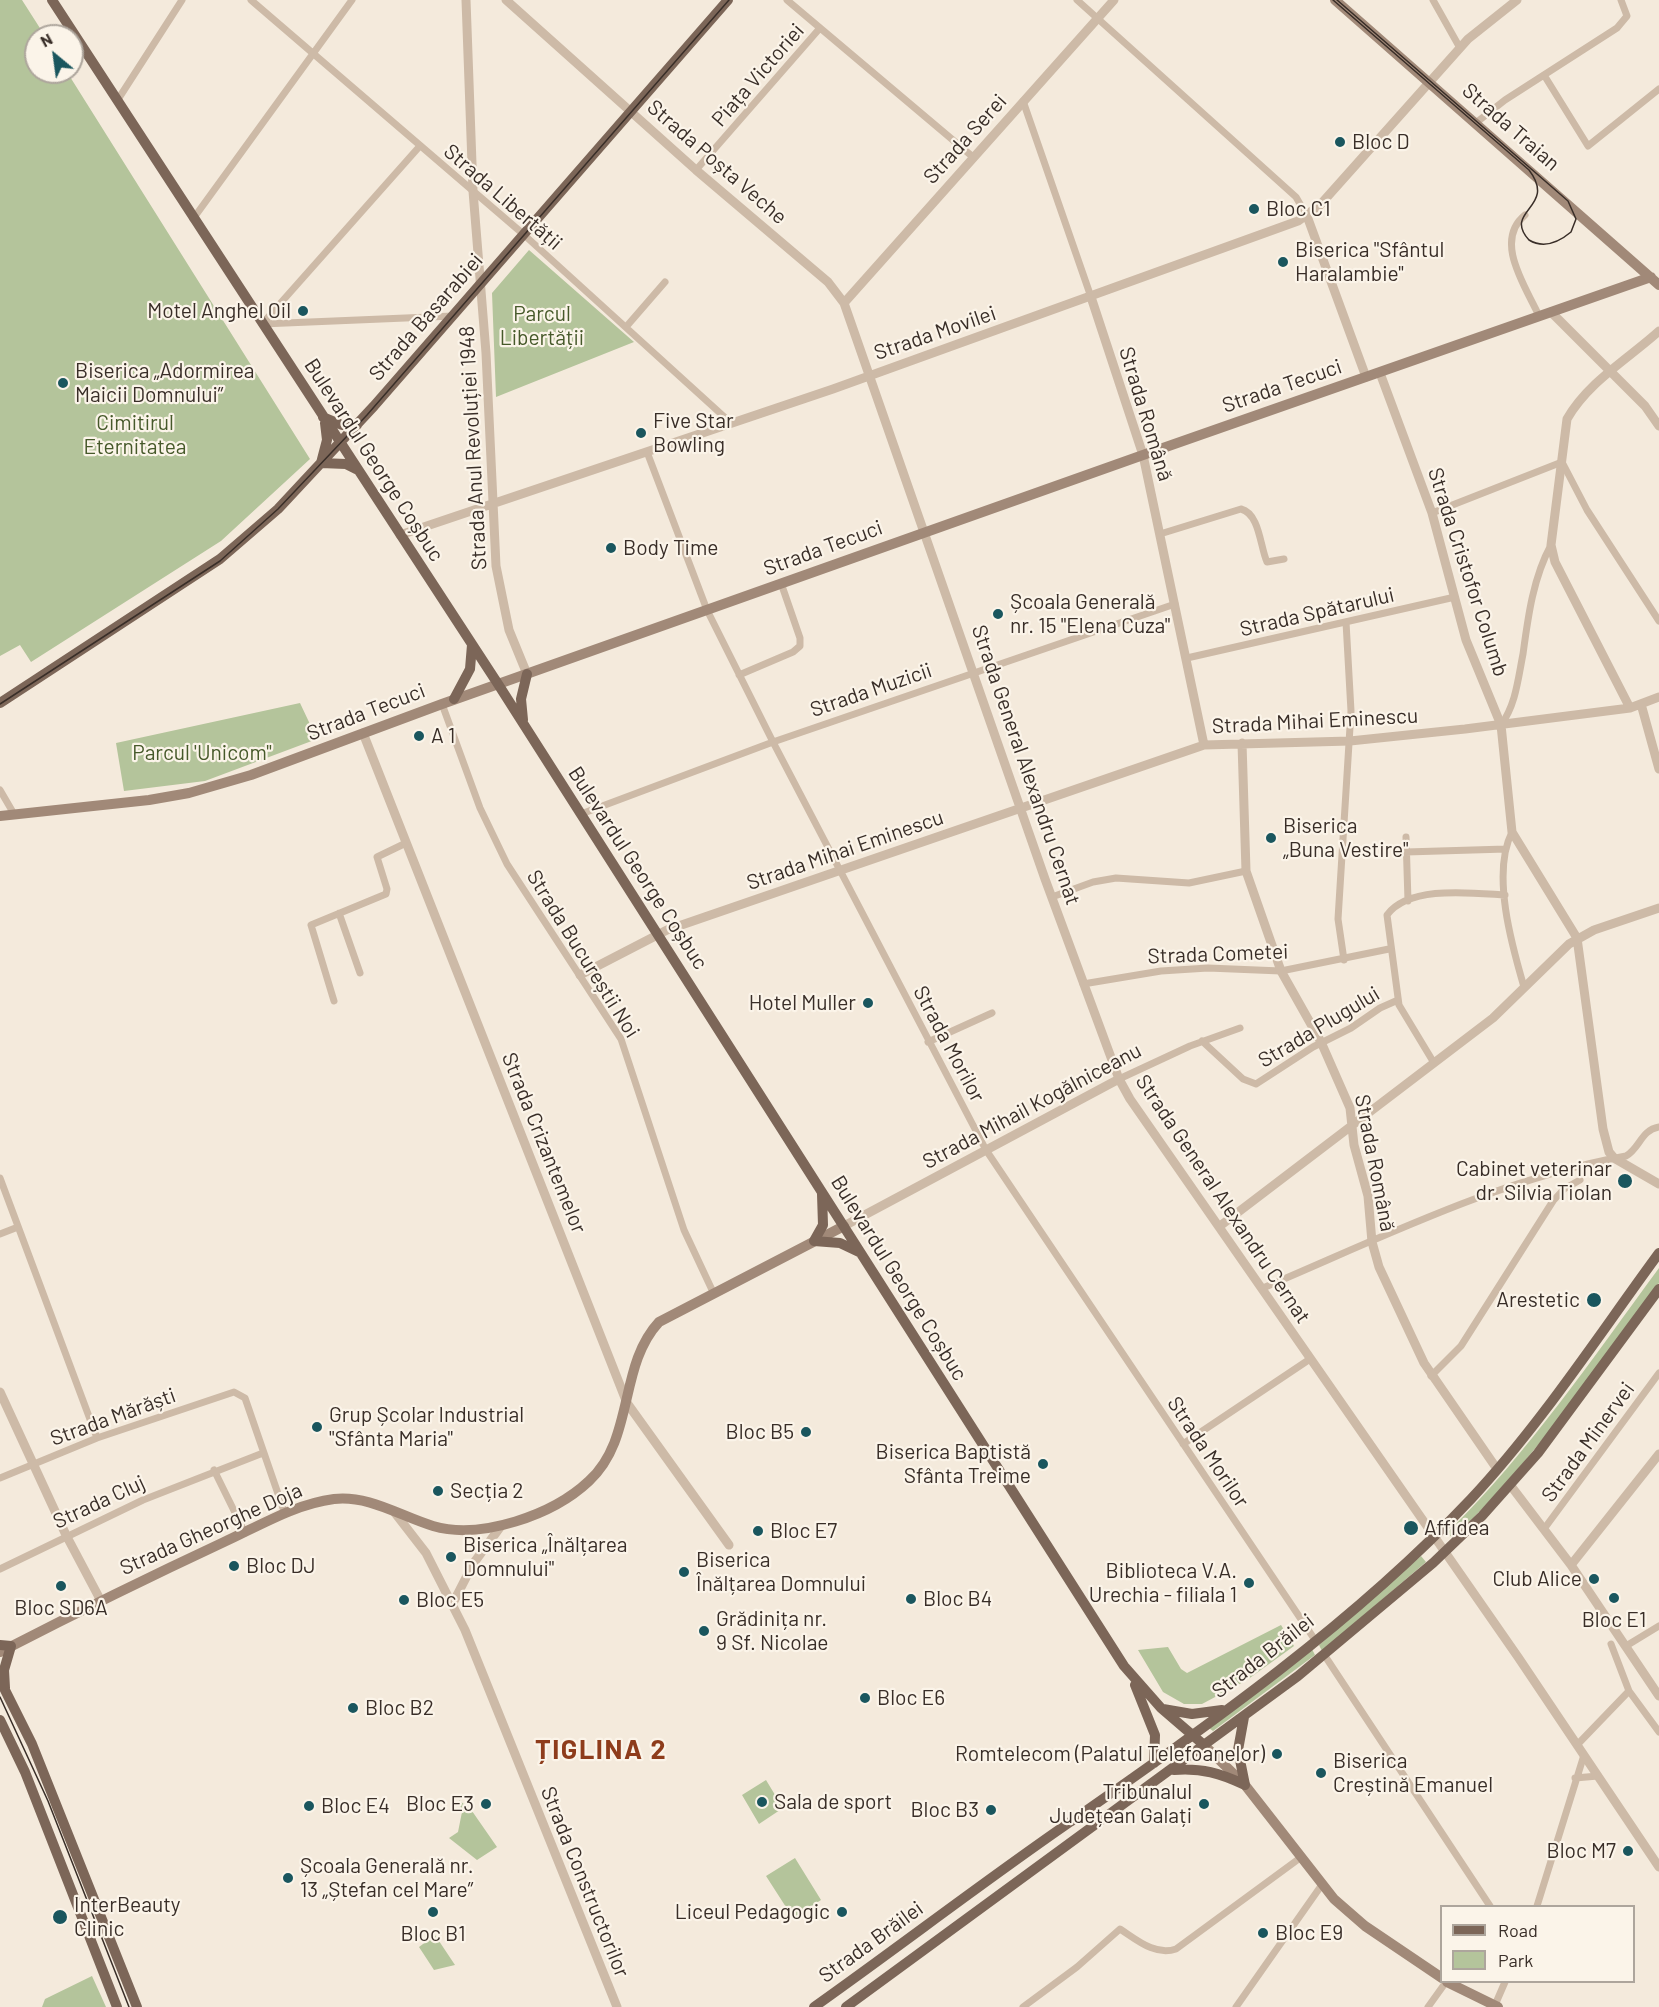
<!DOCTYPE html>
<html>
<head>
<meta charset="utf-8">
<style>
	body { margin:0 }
	#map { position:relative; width:1659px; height:2007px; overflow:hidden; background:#f4eadc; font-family:Barlow,sans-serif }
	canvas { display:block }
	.legend { position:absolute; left:1440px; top:1905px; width:195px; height:78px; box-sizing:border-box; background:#fbf4e9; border:2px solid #ada59c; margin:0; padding:8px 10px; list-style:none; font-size:18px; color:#392e28 }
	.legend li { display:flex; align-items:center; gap:12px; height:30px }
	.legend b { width:30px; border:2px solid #ada59c }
	.north { position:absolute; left:24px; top:24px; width:60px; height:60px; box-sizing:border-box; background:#fbf4e9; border:2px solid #ada59c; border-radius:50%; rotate:331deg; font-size:16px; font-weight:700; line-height:24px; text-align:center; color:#392e28 }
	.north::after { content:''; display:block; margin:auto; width:21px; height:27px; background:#1a565e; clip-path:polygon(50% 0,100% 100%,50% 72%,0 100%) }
</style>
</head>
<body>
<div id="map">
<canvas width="1659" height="2007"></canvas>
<ul class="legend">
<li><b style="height:8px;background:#7c6658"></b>Road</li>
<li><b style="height:16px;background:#b4c49b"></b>Park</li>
</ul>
<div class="north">N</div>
</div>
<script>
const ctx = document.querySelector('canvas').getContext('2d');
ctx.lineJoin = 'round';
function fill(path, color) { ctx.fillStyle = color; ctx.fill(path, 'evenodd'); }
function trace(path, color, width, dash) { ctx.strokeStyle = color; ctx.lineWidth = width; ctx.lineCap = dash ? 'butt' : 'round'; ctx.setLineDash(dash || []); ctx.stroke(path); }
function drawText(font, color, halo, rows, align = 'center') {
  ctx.font = font + ' Barlow,sans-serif'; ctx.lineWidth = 4.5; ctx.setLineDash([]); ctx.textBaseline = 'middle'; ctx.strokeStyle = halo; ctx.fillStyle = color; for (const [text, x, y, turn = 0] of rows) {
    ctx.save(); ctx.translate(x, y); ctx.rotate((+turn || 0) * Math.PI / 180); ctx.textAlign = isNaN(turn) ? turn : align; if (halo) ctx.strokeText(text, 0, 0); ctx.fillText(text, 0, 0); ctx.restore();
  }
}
fill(new Path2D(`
	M 0,0 L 22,0 L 45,36 L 36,36 L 36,72 L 67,72 L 310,459 L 221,541 L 31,662 L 20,645 L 0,656 Z
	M 529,250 L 634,342 L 496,397 L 492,293 Z
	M 300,703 L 317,739 L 205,781 L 124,791 L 116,743 Z
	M 1659,1268 L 1659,1283 C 1595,1371 1533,1461 1454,1537 L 1450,1536 L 1449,1531 C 1529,1452 1592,1359 1659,1268 Z
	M 1421,1556 L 1426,1562 L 1322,1651 L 1319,1645 Z
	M 1281,1625 L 1294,1646 L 1247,1680 L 1202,1704 L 1184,1704 L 1163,1692 L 1138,1650 L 1168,1647 L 1181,1669 L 1187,1673 Z
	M 1312,1649 L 1315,1655 L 1213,1731 L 1209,1728 Z
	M 766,1780 L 783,1808 L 759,1824 L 742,1795 Z
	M 459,1800 L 472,1811 L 497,1847 L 477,1860 L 449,1838 L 458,1832 L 462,1812 Z
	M 795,1858 L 821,1900 L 793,1918 L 766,1876 Z
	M 435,1935 L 455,1965 L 434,1970 L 419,1947 Z
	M 92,1976 L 106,2007 L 42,2007 L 45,1999 Z`), '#b4c49b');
trace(new Path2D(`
	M 251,0 L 522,233 L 731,423
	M 787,0 L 973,157
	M 1077,0 L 1296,197 L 1307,216
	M 1433,0 L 1460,48
	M 1544,75 L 1588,146 L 1659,89
	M 117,101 L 182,0
	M 1023,101 L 1091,297
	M 1477,122 L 1505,100 L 1617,28 L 1627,16 L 1621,0
	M 696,170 L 820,28
	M 1525,215 C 1493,241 1526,287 1539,316
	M 193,219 L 352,0
	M 262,324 L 419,147
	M 262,324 L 453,316
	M 626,327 L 665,282
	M 647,452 L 707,610 L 773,742 L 986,1150 L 1315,1640
	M 1432,513 L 1562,462 L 1587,510 L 1659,621
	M 1160,534 L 1241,509 C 1260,514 1260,547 1267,562 L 1284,559
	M 1187,658 L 1455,597
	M 739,675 L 793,652 L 800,646 L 800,638 L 781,583
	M 442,704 L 480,808 L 507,864 L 621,1039 L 684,1230 L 713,1292
	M 1501,725 C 1516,704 1518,679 1523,654 C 1528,617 1533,578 1551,545
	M 0,790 L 14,814
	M 581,814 L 773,742 L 1175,604
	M 1512,832 C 1491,873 1512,946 1524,987
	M 1406,837 L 1408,901
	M 1406,852 L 1506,849
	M 1052,897 L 1093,882 L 1116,878 L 1189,883 L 1246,871
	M 339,913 L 360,973
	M 1344,960 L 1338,919 L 1351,711 L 1346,622
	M 1083,984 L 1161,971 L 1208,968 L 1281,971 L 1389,949
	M 334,1001 L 311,925 L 386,894 L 387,889 L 377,857 L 406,843
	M 1202,1041 L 1243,1079 L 1256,1084 L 1313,1047 L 1351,1028 L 1380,1008 L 1398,1000
	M 928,1042 L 992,1013
	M 1434,1063 L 1399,1005 L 1387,915 C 1409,885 1472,893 1505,895
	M 1119,1079 L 1190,1046 L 1240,1028
	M 0,1178 L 97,1438
	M 0,1234 L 18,1227
	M 1263,1288 C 1381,1238 1499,1179 1626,1156 C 1640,1148 1641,1130 1659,1127
	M 1431,1376 L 1461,1346 L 1553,1201 L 1564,1189 L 1580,1180
	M 1183,1444 L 1310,1359
	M 214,1470 L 245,1533
	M 0,1478 L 97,1438 L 234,1392 L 245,1398 L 285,1514
	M 1544,1529 L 1659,1373
	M 0,1569 L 143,1500 L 263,1453
	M 1611,1644 L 1629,1691 L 1659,1732
	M 1626,1646 L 1659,1626
	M 1325,1656 L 1490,1906
	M 1577,1745 L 1629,1691
	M 1575,1778 L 1598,1776
	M 1537,1906 L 1584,1755
	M 1495,2005 L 1505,1982
	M 1023,2007 L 1077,1967 L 1120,1929 C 1137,1940 1155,1956 1176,1949 L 1300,1858
	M 1236,2007 L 1321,1886
	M 1428,2007 L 1446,1982`), '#cdbaa7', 7);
trace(new Path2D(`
	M 466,0 L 473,191 L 486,353 L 496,566 L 509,630 L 527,674
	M 506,0 L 696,170 L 828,282 L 844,303 L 1045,879 L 1119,1079 L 1130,1099 L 1518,1657 L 1659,1867
	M 1307,216 L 1366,377
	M 1091,297 L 1143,455 L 1204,745
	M 844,303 L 1114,0
	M 1551,312 L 1645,406 L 1659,426
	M 1380,373 L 1432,513 L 1466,640 L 1501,725 L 1512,832 L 1577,938 L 1603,1129 L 1609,1152 L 1614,1158 L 1659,1184
	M 400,535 L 833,389 L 1298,221 L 1320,205 L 1468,39 L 1517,0
	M 1641,704 L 1659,769
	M 1630,708 L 1555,562 L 1551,545 L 1567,419 C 1588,382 1628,359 1659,331
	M 363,733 L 627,1403 L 729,1545
	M 1242,743 L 1246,871 L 1281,971 L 1321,1042 L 1350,1108 L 1354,1145 L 1368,1196 L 1372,1242 L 1379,1267 L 1424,1363 L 1497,1469
	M 580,975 L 667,930 L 1204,745 L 1350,741 L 1465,729 L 1630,708 L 1659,697
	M 844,1226 L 1119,1079
	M 1220,1226 L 1493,1018 L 1569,944 L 1594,930 L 1659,908
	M 0,1392 L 66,1535 L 101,1601
	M 1511,1486 L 1571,1565 L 1659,1696
	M 395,1513 L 426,1553 L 465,1630 L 617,2007
	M 1571,1565 L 1659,1454
	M 453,1603 L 473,1564 L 501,1526`), '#cdbaa7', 9);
trace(new Path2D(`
	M 1335,0 L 1659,285
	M 0,816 L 149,800 L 189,793 L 251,775 L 442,704 L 1143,455 L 1651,277
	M 0,1652 C 74,1614 149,1577 224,1542 C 259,1526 295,1504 334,1499 C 369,1495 400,1516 433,1526 C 481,1540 553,1515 589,1481 C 635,1439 618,1366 659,1322 L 844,1226
	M 1204,1745 L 1245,1785 L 1334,1899 L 1365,1926 L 1442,1978
	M 1447,1982 L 1498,2007`), '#a18978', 10);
trace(new Path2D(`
	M 52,0 L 498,684 L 1124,1666 L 1161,1708 L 1204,1745
	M 323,417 L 342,425 L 357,425
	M 325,423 L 327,440 L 321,463 L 346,464 L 356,469
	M 454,699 L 470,669 L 472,645
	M 0,703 L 220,559 L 278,509 L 374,406 L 728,0
	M 523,720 L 521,699 L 527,674
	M 814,1241 L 823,1225 L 822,1194
	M 814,1241 L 840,1243 L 859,1252
	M 0,1645 L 11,1646 L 4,1670 L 5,1688
	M 0,1680 L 32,1744 L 137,2007
	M 1135,1685 L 1155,1735 L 1154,1763
	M 1163,1709 L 1192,1714 L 1222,1710
	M 1244,1717 L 1238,1750 L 1245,1785
	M 0,1720 L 25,1772 L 117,2007
	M 1174,1770 C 1202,1768 1220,1773 1245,1785
	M 814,2007 C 900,1946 983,1882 1070,1822 C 1210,1724 1353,1624 1471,1499 C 1541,1424 1598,1336 1659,1253
	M 846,2007 L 1298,1676 L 1433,1563 L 1482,1516 L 1538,1453 L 1659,1289`), '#7c6658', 10);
trace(new Path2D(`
	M 1333,0 L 1529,170 C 1558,208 1502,210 1529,240 C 1544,249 1559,242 1571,232 L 1576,219 L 1568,201 L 1337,0
	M 0,704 L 220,561 L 278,509 L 367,415 L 729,0
	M 0,1697 L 48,1801 L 129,2007`), '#392e28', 1.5);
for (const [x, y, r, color] of [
	[1340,142,6,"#1a565e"],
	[1254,209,6,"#1a565e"],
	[1283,262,6,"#1a565e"],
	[303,311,6,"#1a565e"],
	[63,383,6,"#1a565e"],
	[641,433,6,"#1a565e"],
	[611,548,6,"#1a565e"],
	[998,614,6,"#1a565e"],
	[419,736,6,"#1a565e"],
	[1271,838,6,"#1a565e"],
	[868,1003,6,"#1a565e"],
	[1625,1181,8,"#1a565e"],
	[1594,1300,8,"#1a565e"],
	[317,1427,6,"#1a565e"],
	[806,1432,6,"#1a565e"],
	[1043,1464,6,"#1a565e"],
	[438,1491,6,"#1a565e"],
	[1411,1528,8,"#1a565e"],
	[758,1531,6,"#1a565e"],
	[451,1557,6,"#1a565e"],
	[234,1566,6,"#1a565e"],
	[684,1572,6,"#1a565e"],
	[1594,1579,6,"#1a565e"],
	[1249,1583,6,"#1a565e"],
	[61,1586,6,"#1a565e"],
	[1614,1598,6,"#1a565e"],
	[911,1599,6,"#1a565e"],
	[404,1600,6,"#1a565e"],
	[704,1631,6,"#1a565e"],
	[865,1698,6,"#1a565e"],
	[353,1708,6,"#1a565e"],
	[1277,1754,6,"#1a565e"],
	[1321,1773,6,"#1a565e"],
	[762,1802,6,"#1a565e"],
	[486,1804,6,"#1a565e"],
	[1204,1804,6,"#1a565e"],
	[309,1806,6,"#1a565e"],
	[991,1810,6,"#1a565e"],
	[1628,1851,6,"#1a565e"],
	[288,1878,6,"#1a565e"],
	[433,1912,6,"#1a565e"],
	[842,1912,6,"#1a565e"],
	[60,1917,8,"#1a565e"],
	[1263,1933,6,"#1a565e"]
]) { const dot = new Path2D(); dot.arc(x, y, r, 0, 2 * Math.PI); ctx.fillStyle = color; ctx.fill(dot); trace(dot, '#fbf4e9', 2); }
drawText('21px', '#392e28', '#fbf4e9', [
	["Piața Victoriei",758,75,-49],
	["Strada Traian",1511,127,41],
	["Strada Serei",965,139,-48],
	["Strada Poșta Veche",717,162,41],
	["Strada Libertății",503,197,41],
	["Strada Basarabiei",426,317,-49],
	["Strada Movilei",935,333,-19],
	["Strada Tecuci",1282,386,-19],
	["Strada Română",1146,414,73],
	["Strada Anul Revoluției 1948",473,448,-93],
	["Bulevardul George Coșbuc",374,460,57],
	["Strada Tecuci",823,548,-20],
	["Strada Cristofor Columb",1468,572,72],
	["Strada Spătarului",1317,612,-13],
	["Strada Muzicii",871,690,-19],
	["Strada Tecuci",366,712,-21],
	["Strada Mihai Eminescu",1315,721,-3],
	["Strada General Alexandru Cernat",1026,765,71],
	["Strada Mihai Eminescu",845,850,-19],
	["Bulevardul George Coșbuc",638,868,57],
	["Strada Bucureștii Noi",583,954,58],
	["Strada Cometei",1218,954,-2],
	["Strada Plugului",1319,1027,-31],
	["Strada Morilor",949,1044,62],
	["Strada Mihail Kogălniceanu",1032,1106,-28],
	["Strada Crizantemelor",544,1143,68],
	["Strada Română",1375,1163,79],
	["Strada General Alexandru Cernat",1223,1199,56],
	["Bulevardul George Coșbuc",899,1278,58],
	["Strada Mărăști",113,1417,-20],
	["Strada Minervei",1588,1442,-54],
	["Strada Morilor",1208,1452,56],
	["Strada Cluj",99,1502,-25],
	["Strada Gheorghe Doja",211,1529,-24],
	["Strada Brăilei",1263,1656,-38],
	["Strada Constructorilor",585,1882,68],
	["Strada Brăilei",871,1942,-36]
]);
drawText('21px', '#392e28', '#fbf4e9', [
	["Bloc D",1352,142],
	["Bloc C1",1266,209],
	["Biserica \"Sfântul",1295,250],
	["Haralambie\"",1295,274],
	["Motel Anghel Oil",291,311,"right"],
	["Biserica „Adormirea",75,371],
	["Maicii Domnului”",75,395],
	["Five Star",653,421],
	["Bowling",653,445],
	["Body Time",623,548],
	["Școala Generală",1010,602],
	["nr. 15 \"Elena Cuza\"",1010,626],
	["A 1",431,736],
	["Biserica",1283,826],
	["„Buna Vestire\"",1283,850],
	["Hotel Muller",856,1003,"right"],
	["Cabinet veterinar",1612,1169,"right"],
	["dr. Silvia Tiolan",1612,1193,"right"],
	["Arestetic",1580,1300,"right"],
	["Grup Școlar Industrial",329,1415],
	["\"Sfânta Maria\"",329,1439],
	["Bloc B5",794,1432,"right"],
	["Biserica Baptistă",1031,1452,"right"],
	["Sfânta Treime",1031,1476,"right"],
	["Secția 2",450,1491],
	["Affidea",1424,1528],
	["Bloc E7",770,1531],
	["Biserica „Înălțarea",463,1545],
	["Domnului\"",463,1569],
	["Biserica",696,1560],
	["Înălțarea Domnului",696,1584],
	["Bloc DJ",246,1566],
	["Biblioteca V.A.",1237,1571,"right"],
	["Urechia - filiala 1",1237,1595,"right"],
	["Club Alice",1582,1579,"right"],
	["Bloc B4",923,1599],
	["Bloc E5",416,1600],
	["Bloc SD6A",61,1608,"center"],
	["Grădinița nr.",716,1619],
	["9 Sf. Nicolae",716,1643],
	["Bloc E1",1614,1620,"center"],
	["Bloc E6",877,1698],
	["Bloc B2",365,1708],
	["Romtelecom (Palatul Telefoanelor)",1265,1754,"right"],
	["Biserica",1333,1761],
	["Creștină Emanuel",1333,1785],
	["Tribunalul",1192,1792,"right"],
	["Județean Galați",1192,1816,"right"],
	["Sala de sport",774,1802],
	["Bloc E3",474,1804,"right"],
	["Bloc E4",321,1806],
	["Bloc B3",979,1810,"right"],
	["Bloc M7",1616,1851,"right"],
	["Școala Generală nr.",300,1866],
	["13 „Ștefan cel Mare”",300,1890],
	["InterBeauty",74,1905],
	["Clinic",74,1929],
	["Liceul Pedagogic",830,1912,"right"],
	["Bloc E9",1275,1933],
	["Bloc B1",433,1934,"center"]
], 'left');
drawText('21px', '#46592a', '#fbf4e9', [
	["Parcul",542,314],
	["Libertății",542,338],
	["Cimitirul",135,423],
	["Eternitatea",135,447],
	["Parcul 'Unicom\"",202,753]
]);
ctx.letterSpacing = '1.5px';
drawText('bold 27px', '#8e3c1b', '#fbf4e9', [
	["ȚIGLINA 2",601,1750]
]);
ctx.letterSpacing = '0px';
</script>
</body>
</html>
